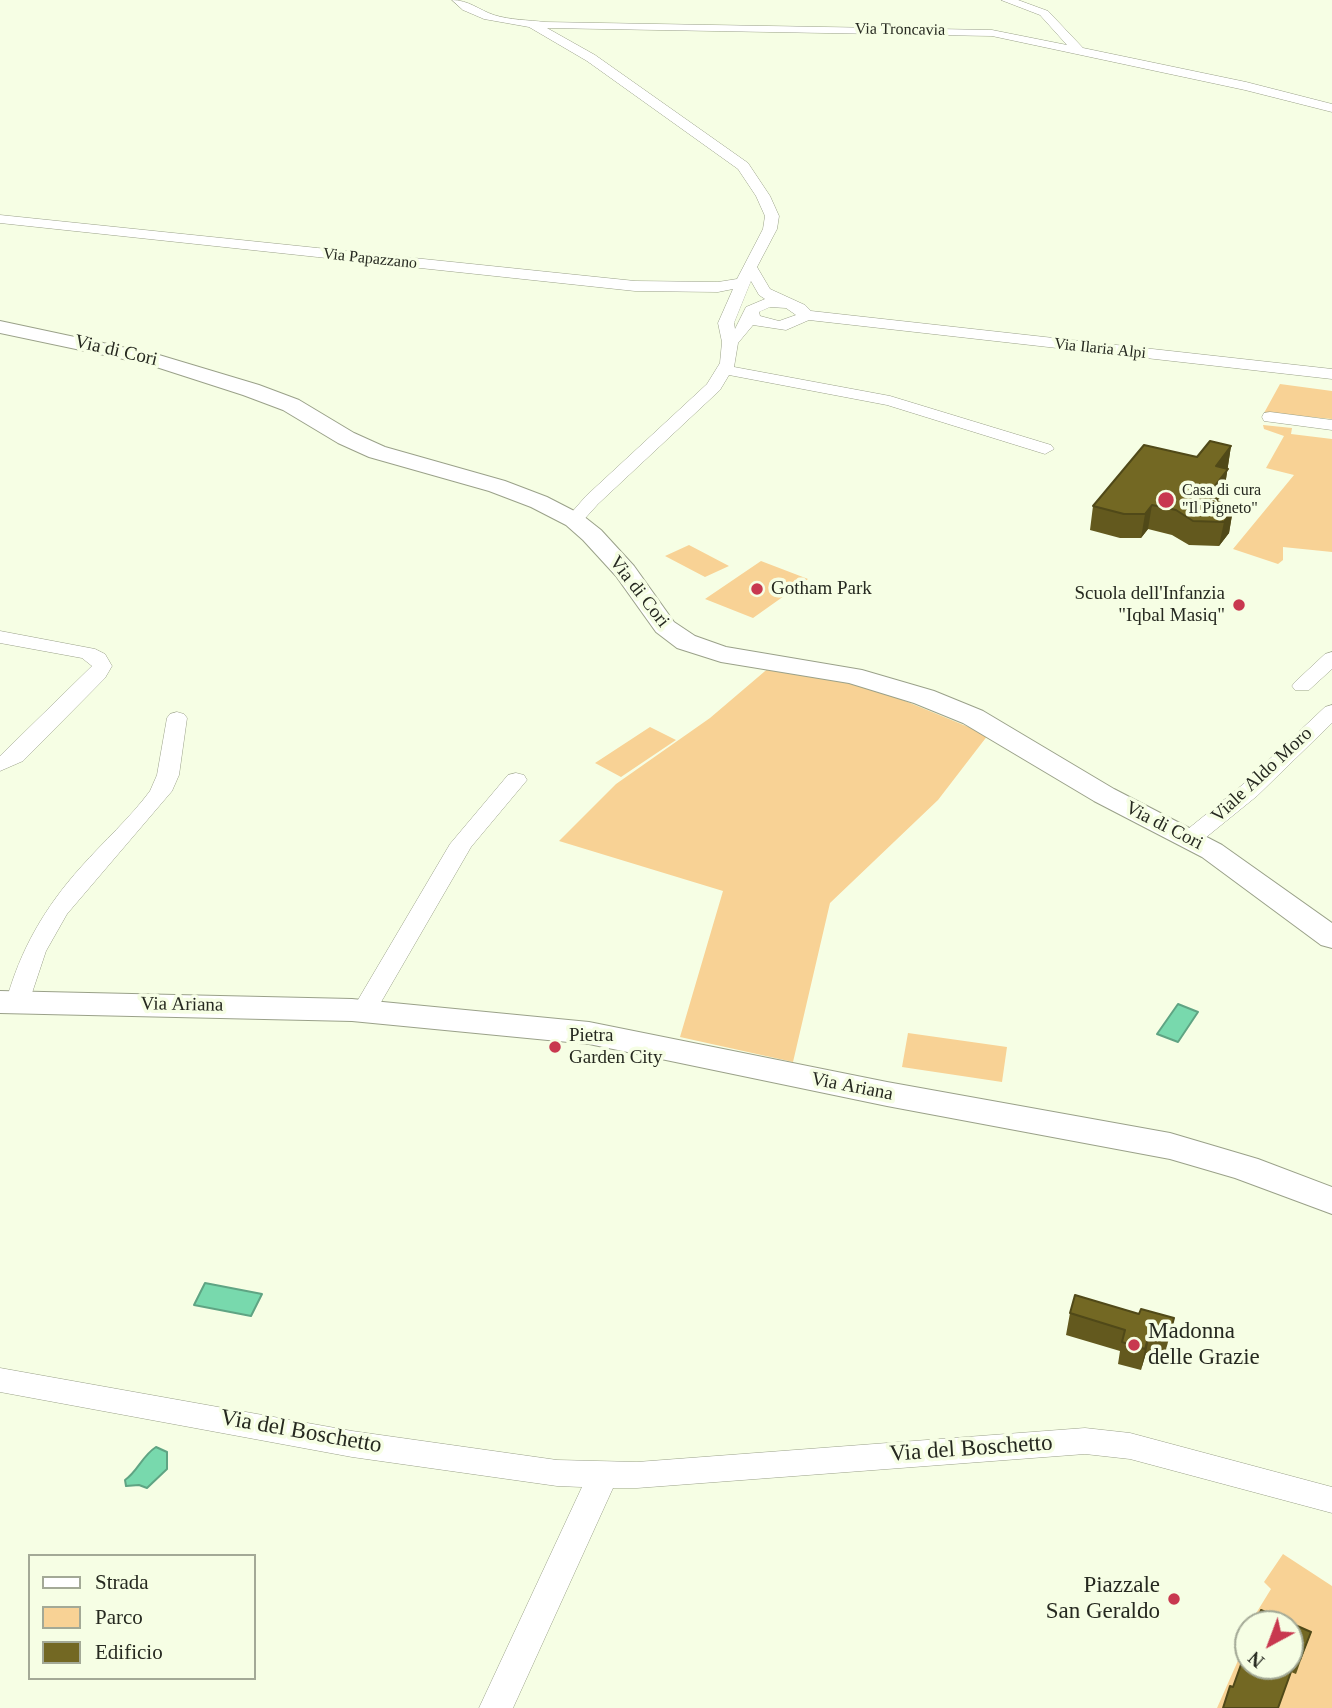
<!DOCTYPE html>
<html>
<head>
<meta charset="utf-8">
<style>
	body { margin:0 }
	#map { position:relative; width:1332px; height:1708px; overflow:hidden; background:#f6fee4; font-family:Georgia,serif }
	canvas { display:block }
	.legend { position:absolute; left:28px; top:1554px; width:228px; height:126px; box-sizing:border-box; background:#f6fee4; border:2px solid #a3a996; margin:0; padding:9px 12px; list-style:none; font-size:21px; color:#262920 }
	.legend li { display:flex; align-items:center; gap:14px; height:35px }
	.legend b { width:35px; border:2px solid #a3a996 }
	.north { position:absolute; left:1234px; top:1610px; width:70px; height:70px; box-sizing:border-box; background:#f6fee4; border:2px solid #a3a996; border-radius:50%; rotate:221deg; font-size:19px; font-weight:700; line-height:28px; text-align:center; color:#262920 }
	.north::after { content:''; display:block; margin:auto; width:24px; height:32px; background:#c8384f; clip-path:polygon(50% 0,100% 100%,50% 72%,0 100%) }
</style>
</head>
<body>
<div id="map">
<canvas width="1332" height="1708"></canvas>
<ul class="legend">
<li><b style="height:9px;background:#fff"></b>Strada</li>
<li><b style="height:19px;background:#f8d295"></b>Parco</li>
<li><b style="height:19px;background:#736823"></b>Edificio</li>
</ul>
<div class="north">N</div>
</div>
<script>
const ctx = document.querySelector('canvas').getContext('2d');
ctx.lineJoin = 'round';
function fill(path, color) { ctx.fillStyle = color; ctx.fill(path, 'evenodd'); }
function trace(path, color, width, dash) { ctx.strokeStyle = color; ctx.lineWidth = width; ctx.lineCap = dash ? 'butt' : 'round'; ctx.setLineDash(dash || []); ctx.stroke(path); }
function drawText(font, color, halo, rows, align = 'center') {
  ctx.font = font + ' Georgia,serif'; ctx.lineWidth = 7; ctx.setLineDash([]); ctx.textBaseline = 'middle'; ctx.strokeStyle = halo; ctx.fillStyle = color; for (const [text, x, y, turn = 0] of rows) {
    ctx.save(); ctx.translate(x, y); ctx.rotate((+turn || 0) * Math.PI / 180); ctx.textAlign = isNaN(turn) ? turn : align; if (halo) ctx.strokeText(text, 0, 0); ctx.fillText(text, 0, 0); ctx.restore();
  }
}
fill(new Path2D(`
	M 1280,384 L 1332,391 L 1332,419 L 1264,413 Z
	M 1263,425 L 1292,428 L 1291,434 L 1332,439 L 1332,552 L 1283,547 L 1283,560 L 1278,564 L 1233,549 L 1294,475 L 1266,468 L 1284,436 L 1264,429 Z
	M 689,545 L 729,566 L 705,577 L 665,556 Z
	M 761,561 L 808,579 L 753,618 L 705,599 Z
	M 771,666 L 835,676 L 881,691 L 988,735 L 938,800 L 830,903 L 793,1062 L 680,1037 L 723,891 L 559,841 L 616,784 L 710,718 Z
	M 650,727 L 676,740 L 621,777 L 595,763 Z
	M 908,1033 L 1007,1047 L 1002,1082 L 902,1067 Z
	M 1283,1554 L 1332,1586 L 1332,1708 L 1217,1708 L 1248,1638 L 1248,1666 L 1290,1666 L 1290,1624 L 1254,1624 L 1258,1616 L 1255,1615 L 1271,1589 L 1264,1582 Z`), '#f8d295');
const water = new Path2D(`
	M 1178,1004 L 1198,1012 L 1178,1042 L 1157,1034 Z
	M 205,1283 L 262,1294 L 251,1316 L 194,1305 Z
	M 156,1447 L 167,1452 L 167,1469 L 147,1488 L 139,1485 L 126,1486 L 125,1480 C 138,1471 142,1456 156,1447 Z`);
fill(water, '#78d9ad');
trace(water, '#5fa483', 2);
const minor = new Path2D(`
	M 452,0 C 469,0 479,10 494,15 C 510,20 528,20 545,22 L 992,30 L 1067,45 L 1040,15 L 1001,0 L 1018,0 L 1048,11 L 1083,48 L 1246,82 L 1332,104 L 1332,112 L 1245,90 L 992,36 L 547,28 L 595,55 L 748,163 L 770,196 L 779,216 L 777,229 L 757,267 L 770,289 L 805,305 L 811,311 L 1332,369 L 1332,379 L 809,320 L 786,330 L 753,325 L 738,343 L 734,367 L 890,396 L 1051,445 L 1054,449 L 1045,454 L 887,405 L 729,375 L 720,390 L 598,504 L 580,524 L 574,525 L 565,520 L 586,496 L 707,384 L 720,363 L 722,342 L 718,323 L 733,289 L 718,292 L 635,291 L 0,223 L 0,215 L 635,281 L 718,282 L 737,279 L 763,229 L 765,216 L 756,196 L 738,169 L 587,61 L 529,27 L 484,19 L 463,10 ZM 751,281 L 759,295 L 765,299 L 746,307 L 735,329 L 734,323 ZM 770,307 L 786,308 L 796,315 L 779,321 L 760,316 L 759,312 Z
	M 1270,412 L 1332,420 L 1332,430 L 1264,421 L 1262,417 L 1264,413 Z
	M 0,631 L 95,649 L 105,654 L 112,666 L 105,678 L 23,761 L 0,771 L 0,756 L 92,666 L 82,658 L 0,643 Z
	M 1332,652 L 1332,669 L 1309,690 L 1295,690 L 1292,686 L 1295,682 L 1325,654 Z
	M 1332,705 L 1332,723 L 1257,796 L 1199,843 L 1183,843 L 1180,838 L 1183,833 L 1241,786 L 1325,707 Z
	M 177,712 L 184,714 L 187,718 L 179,775 L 172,791 L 67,914 L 46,951 L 27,1008 L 18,1010 L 9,1008 L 6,1002 C 20,950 45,907 81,867 C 104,841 130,818 150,791 L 157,775 L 167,718 L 170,714 Z
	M 516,773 L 524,775 L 527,780 L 471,847 L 373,1016 L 364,1018 L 355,1016 L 352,1010 L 450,844 L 508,775 Z
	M 0,1368 L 352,1431 L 557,1460 L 637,1462 L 1085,1428 L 1130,1433 L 1332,1487 L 1332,1513 L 1130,1459 L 1085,1454 L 637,1488 L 613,1488 L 513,1708 L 479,1708 L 582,1487 L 557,1486 L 352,1457 L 0,1392 Z`);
const major = new Path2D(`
	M 0,321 L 159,355 L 259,385 L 299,400 L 354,433 L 385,447 L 505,481 L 547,497 L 582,515 L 601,530 L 634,566 L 674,622 L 695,636 L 726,647 L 862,670 L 934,691 L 983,711 L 1114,789 L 1222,845 L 1332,923 L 1332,948 L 1321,945 L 1202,857 L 1094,801 L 963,723 L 914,703 L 849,683 L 721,662 L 677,648 L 656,632 L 616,576 L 583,540 L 566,525 L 531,507 L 489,491 L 369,457 L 338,443 L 283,410 L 243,395 L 147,364 L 0,333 Z
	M 0,991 L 352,999 L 589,1022 L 887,1082 L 1170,1133 L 1258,1159 L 1332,1187 L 1332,1214 L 1235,1178 L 1170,1159 L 887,1106 L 589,1044 L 352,1021 L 0,1013 Z`);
trace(minor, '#9aa189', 1);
trace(major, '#9aa189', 2);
fill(minor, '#fff');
fill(major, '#fff');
fill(new Path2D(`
	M 1231,446 L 1224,492 L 1217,501 L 1233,509 L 1229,533 L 1219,546 L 1189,545 L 1172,535 L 1148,529 L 1141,538 L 1120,538 L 1090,530 L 1093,506 L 1197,457 Z
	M 1070,1313 L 1139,1314 L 1174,1318 L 1164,1358 L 1146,1353 L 1141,1370 L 1118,1364 L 1120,1351 L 1066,1335 Z
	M 1311,1632 L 1296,1674 L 1291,1672 L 1233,1687 Z`), '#63591e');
fill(new Path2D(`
	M 1231,446 L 1224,492 L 1203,520 L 1207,496 L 1216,466 Z
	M 1152,505 L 1148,529 L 1141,538 L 1145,514 Z
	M 1233,509 L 1229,533 L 1219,546 L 1224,522 Z
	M 1150,1331 L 1146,1353 L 1141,1370 L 1145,1349 Z`), '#504918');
const building = new Path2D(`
	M 1210,441 L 1231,446 L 1216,466 L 1228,469 L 1207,496 L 1233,509 L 1224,522 L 1193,521 L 1176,510 L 1152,505 L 1145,514 L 1124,514 L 1093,506 L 1144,445 L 1197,457 Z
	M 1075,1295 L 1139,1314 L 1141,1309 L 1174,1318 L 1169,1337 L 1150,1331 L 1145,1349 L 1122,1342 L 1125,1330 L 1070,1313 Z
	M 1261,1610 L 1311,1632 L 1300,1660 L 1296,1658 L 1278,1708 L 1223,1708 L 1230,1686 L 1233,1687 L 1248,1645 L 1248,1666 L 1290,1666 L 1290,1624 L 1256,1624 Z`);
fill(building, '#736823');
trace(building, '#504918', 2);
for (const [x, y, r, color] of [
	[1166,500,9,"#c8384f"],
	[757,589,7,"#c8384f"],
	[1239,605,7,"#c8384f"],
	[555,1047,7,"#c8384f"],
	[1134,1345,7,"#c8384f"],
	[1174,1599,7,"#c8384f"]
]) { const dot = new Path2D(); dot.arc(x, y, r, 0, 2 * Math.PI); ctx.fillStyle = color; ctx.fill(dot); trace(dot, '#f6fee4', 2.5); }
drawText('16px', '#262920', '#f6fee4', [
	["Via Troncavia",900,30,1],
	["Via Papazzano",370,259,6],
	["Via Ilaria Alpi",1100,349,6]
]);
drawText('16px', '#262920', '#f6fee4', [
	["Casa di cura",1182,491],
	["\"Il Pigneto\"",1182,509]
], 'left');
drawText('19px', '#262920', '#f6fee4', [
	["Via di Cori",116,351,13],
	["Via di Cori",639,592,52],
	["Viale Aldo Moro",1262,775,-43],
	["Via di Cori",1164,826,27],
	["Via Ariana",182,1005,1],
	["Via Ariana",852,1087,11]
]);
drawText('19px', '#262920', '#f6fee4', [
	["Gotham Park",771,589],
	["Scuola dell'Infanzia",1225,594,"right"],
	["\"Iqbal Masiq\"",1225,616,"right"],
	["Pietra",569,1036],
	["Garden City",569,1058]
], 'left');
drawText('23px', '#262920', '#f6fee4', [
	["Madonna",1148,1332],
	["delle Grazie",1148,1358],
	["Piazzale",1160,1586,"right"],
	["San Geraldo",1160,1612,"right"]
], 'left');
drawText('23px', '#262920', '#f6fee4', [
	["Via del Boschetto",301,1432,10],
	["Via del Boschetto",971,1449,-4]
]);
</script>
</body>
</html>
